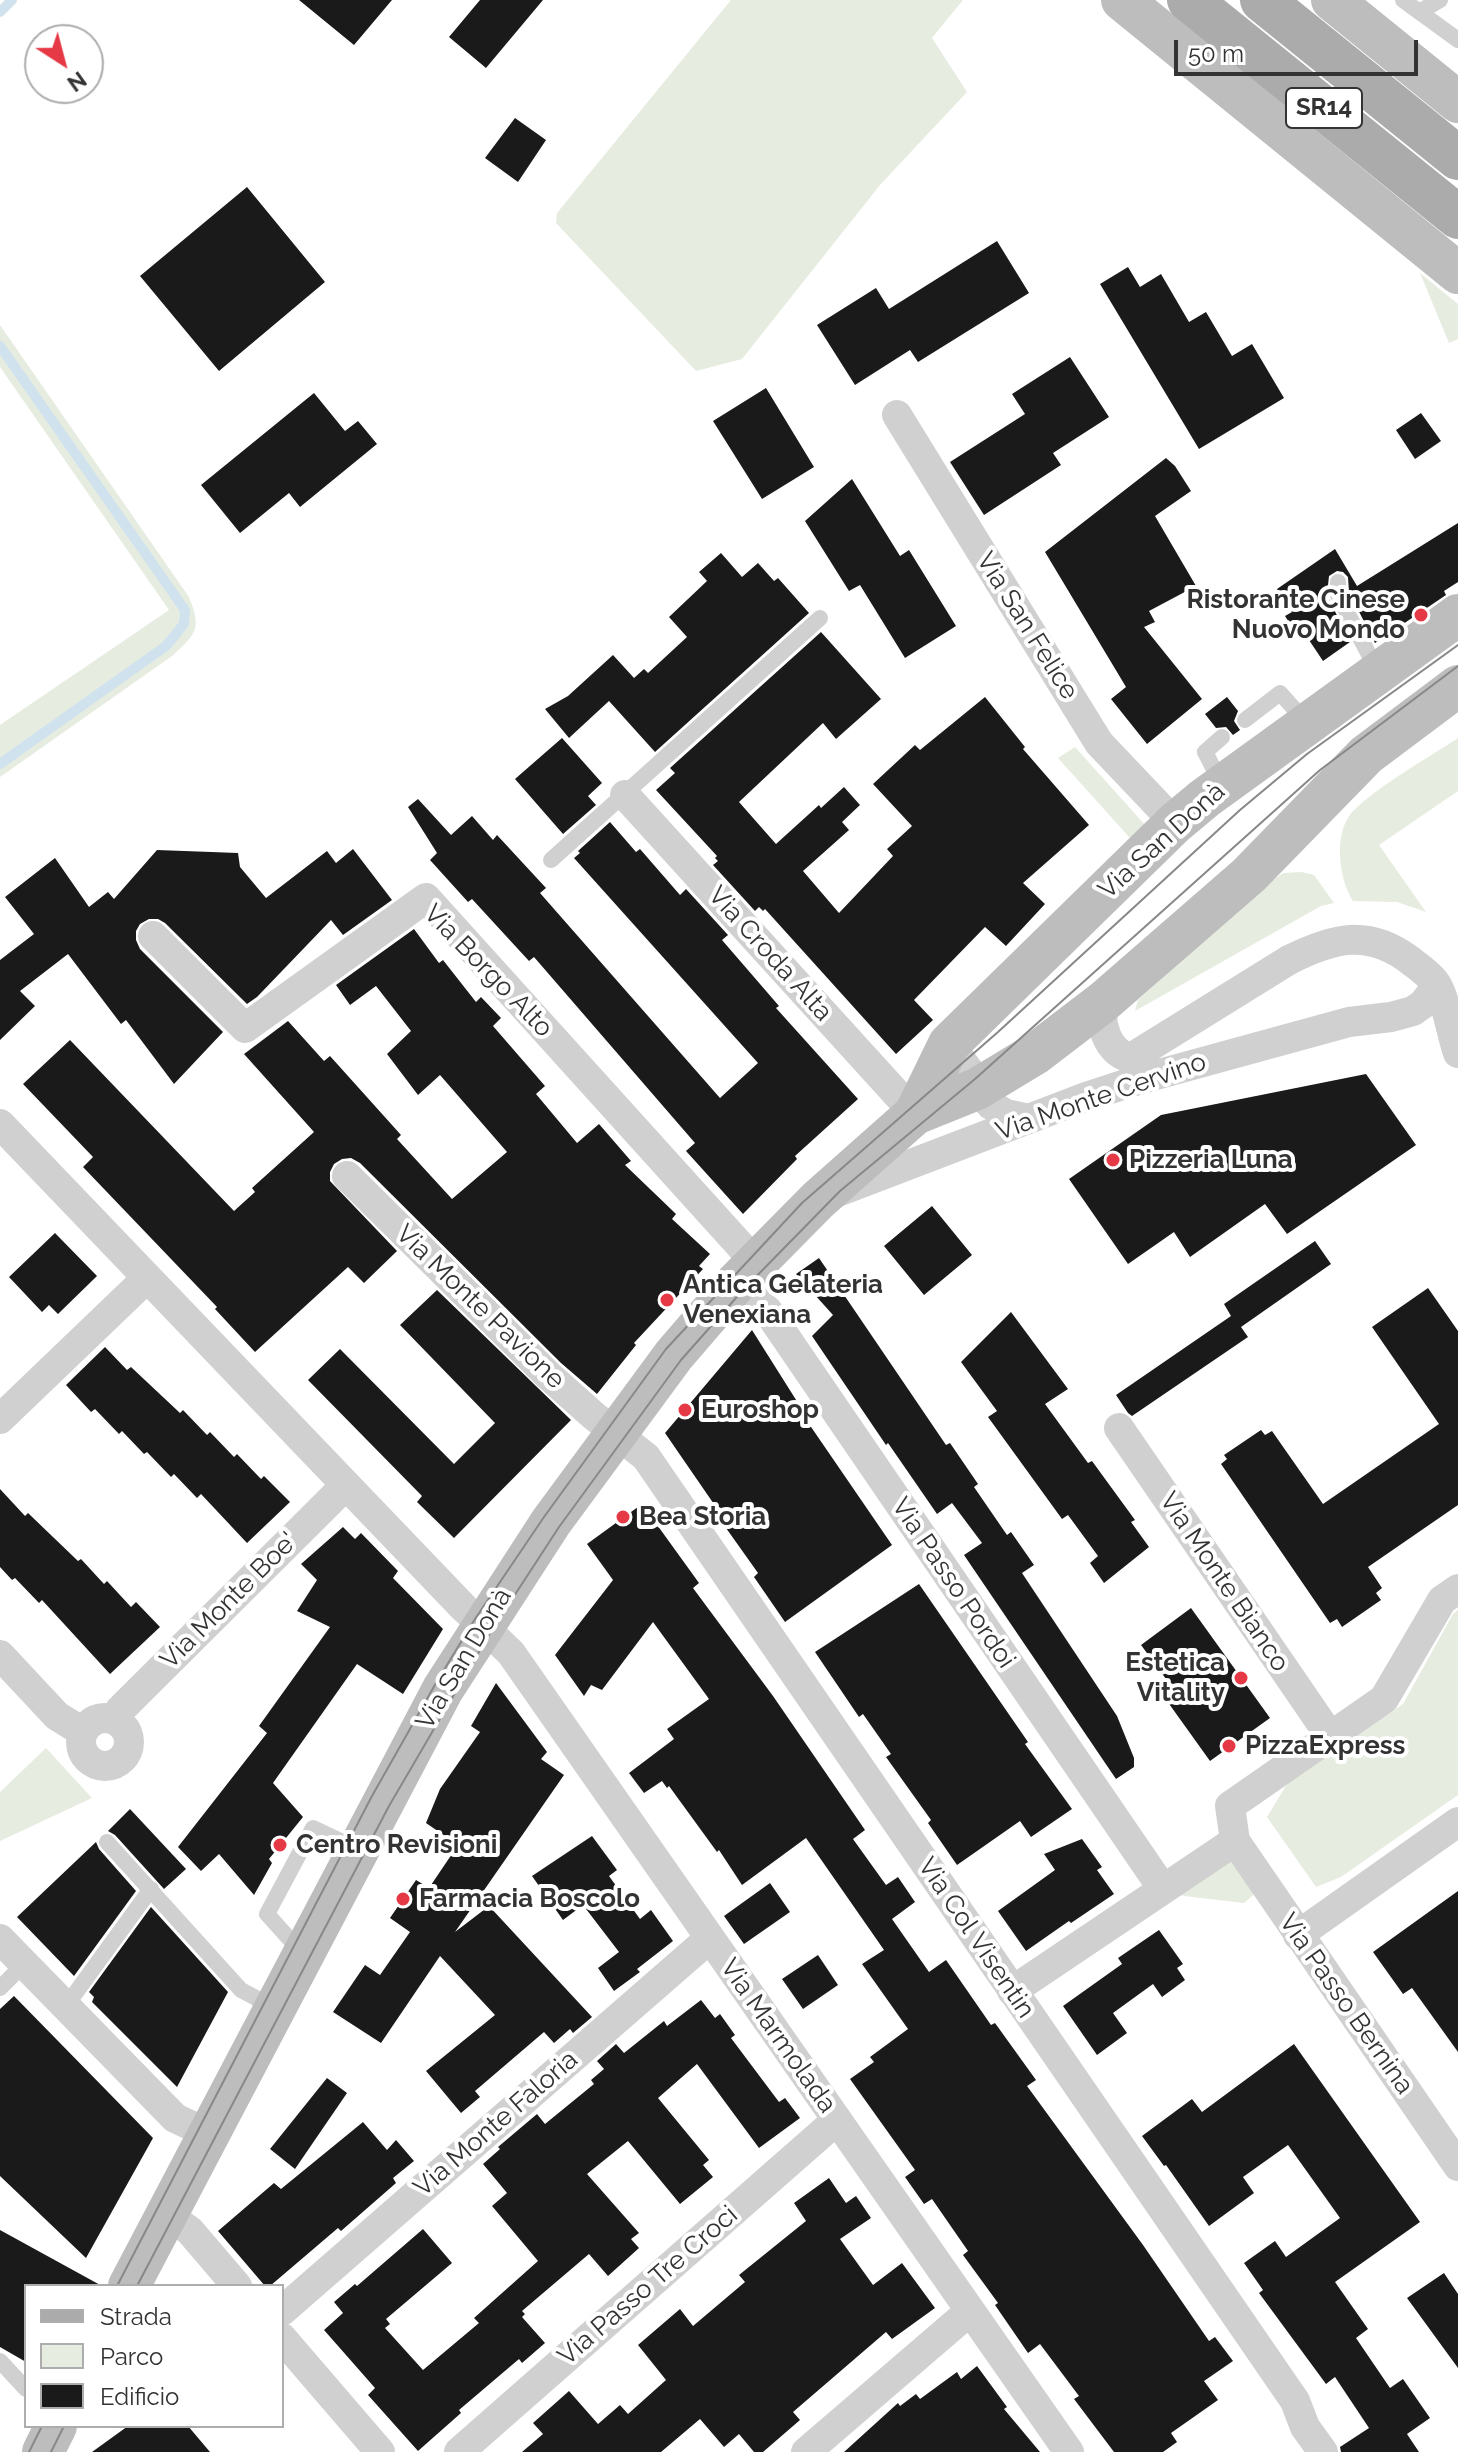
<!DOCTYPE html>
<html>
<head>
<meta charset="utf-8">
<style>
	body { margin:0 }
	#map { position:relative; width:1458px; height:2452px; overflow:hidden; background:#fff; font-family:Raleway,sans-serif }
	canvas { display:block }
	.legend { position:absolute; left:24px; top:2284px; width:260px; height:144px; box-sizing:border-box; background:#fff; border:2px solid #adadad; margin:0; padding:10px 14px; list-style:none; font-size:24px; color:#333 }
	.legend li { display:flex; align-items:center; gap:16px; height:40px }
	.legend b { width:40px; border:2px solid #adadad }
	.north { position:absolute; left:24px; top:24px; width:80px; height:80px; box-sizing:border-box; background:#fff; border:2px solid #adadad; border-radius:50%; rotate:144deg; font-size:22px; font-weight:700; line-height:32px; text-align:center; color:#333 }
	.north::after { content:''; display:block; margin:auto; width:28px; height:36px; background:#e63946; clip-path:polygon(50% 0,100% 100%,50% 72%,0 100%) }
	.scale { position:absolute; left:1174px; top:40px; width:244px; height:36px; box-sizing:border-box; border:4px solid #333; border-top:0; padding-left:10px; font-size:24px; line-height:28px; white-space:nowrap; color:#333; -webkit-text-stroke:6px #fff; paint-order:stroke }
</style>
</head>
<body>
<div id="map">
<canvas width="1458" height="2452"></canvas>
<ul class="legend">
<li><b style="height:10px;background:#ababab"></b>Strada</li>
<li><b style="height:22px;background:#e6ecdf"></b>Parco</li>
<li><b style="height:22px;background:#1a1a1a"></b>Edificio</li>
</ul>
<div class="north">N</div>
<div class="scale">50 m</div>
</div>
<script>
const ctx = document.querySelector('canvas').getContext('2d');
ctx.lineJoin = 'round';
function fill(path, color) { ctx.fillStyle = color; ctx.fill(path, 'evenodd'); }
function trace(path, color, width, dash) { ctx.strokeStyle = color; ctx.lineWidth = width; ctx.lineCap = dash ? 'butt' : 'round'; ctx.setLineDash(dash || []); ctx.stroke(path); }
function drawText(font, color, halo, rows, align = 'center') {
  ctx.font = font + ' Raleway,sans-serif'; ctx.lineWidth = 8; ctx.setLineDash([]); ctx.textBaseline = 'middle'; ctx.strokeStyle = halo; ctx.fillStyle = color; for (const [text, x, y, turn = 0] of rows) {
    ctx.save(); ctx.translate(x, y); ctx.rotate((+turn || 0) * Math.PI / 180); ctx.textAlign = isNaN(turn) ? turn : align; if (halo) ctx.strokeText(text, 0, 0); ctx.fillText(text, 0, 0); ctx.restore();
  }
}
fill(new Path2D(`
	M 731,0 L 963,0 L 932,38 L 967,92 L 880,185 L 742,359 L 696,371 L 556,223 L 557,213 Z
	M 1420,273 L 1458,304 L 1458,339 L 1449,343 Z
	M 0,325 L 189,597 C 202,629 196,634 172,656 L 0,777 L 0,725 L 169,610 L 0,367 Z
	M 1458,738 L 1458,791 L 1379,845 L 1426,912 L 1397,902 L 1353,901 C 1340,881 1334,840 1348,818 C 1362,795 1433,755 1458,738 Z
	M 1075,747 L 1146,826 L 1130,838 L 1058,758 Z
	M 1302,872 L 1314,875 L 1334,903 L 1321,906 L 1135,1011 L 1138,1000 L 1265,886 L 1283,873 Z
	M 1458,1610 L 1458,1795 L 1341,1877 L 1316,1887 L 1267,1817 L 1287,1784 L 1403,1704 L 1453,1614 Z
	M 46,1748 L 92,1798 L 0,1841 L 0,1792 Z
	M 1235,1841 L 1260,1889 L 1244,1903 L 1184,1896 L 1163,1889 Z`), '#e6ecdf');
trace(new Path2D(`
	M 0,12 L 12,0
	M 0,346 L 185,610 L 184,624 L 166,646 L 0,764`), '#cfe2ee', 10);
fill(new Path2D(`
	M 299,0 L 392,0 L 354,45 Z
	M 480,0 L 543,0 L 486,68 L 449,37 Z
	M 515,118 L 546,140 L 518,182 L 485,158 Z
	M 247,187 L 325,282 L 219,371 L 140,276 Z
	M 997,241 L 1029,293 L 918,362 L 910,350 L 855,385 L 817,325 L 876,288 L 889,309 Z
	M 1128,267 L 1140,287 L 1161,274 L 1189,322 L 1206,312 L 1232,356 L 1252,344 L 1284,398 L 1199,449 L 1100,284 Z
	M 1070,357 L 1109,417 L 1053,453 L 1061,465 L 984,515 L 950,462 L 1025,414 L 1012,394 Z
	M 766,388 L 814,467 L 762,499 L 713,421 Z
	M 314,393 L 345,431 L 358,421 L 377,444 L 300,507 L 289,493 L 240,533 L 201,485 Z
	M 1421,413 L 1441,441 L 1415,459 L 1396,430 Z
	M 1166,458 L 1175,466 L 1191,491 L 1155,516 L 1196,586 L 1149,611 L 1155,622 L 1144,627 L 1202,699 L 1147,744 L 1111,699 L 1126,687 L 1045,552 Z
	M 852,479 L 900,556 L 909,550 L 956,626 L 905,658 L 860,585 L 849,591 L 805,521 Z
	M 1458,523 L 1458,582 L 1444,591 L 1446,595 L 1375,643 L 1349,592 L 1348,577 L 1343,572 L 1337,571 L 1329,576 L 1327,595 L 1350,642 L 1323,661 L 1307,637 L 1301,641 L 1285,616 L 1292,612 L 1277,589 L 1335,549 L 1357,586 Z
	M 721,553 L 742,577 L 758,563 L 774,581 L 778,578 L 809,613 L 655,752 L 609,701 L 569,738 L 545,709 L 568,696 L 613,655 L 634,678 L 644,669 L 648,673 L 687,637 L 669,617 L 707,581 L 699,572 Z
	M 821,632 L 881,699 L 836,739 L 823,723 L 739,802 L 776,844 L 819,805 L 821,808 L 844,787 L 860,805 L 842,822 L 849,830 L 803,871 L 839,913 L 893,856 L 887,849 L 912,826 L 873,784 L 915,745 L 920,750 L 985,697 L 1025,747 L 1023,749 L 1089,825 L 1023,883 L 1045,904 L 1006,946 L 985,927 L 914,1000 L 933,1020 L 896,1054 L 765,909 L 763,911 L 759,907 L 755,911 L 713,865 L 718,861 L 715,858 L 717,856 L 656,790 L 675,773 L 670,768 Z
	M 1227,697 L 1238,711 L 1234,721 L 1240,730 L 1233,735 L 1226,727 L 1216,728 L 1205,714 Z
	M 562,738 L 602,783 L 588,796 L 596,805 L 563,834 L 515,779 Z
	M 418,799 L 451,835 L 472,816 L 493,840 L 497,835 L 546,888 L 540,893 L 720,1098 L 758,1063 L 574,858 L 580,853 L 578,851 L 610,822 L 636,852 L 640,849 L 680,895 L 686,889 L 728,935 L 722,940 L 779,1006 L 776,1008 L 858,1099 L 795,1156 L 797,1159 L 743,1214 L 686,1151 L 695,1143 L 534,957 L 529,961 L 472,899 L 468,902 L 430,860 L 437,853 L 408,807 Z
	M 353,849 L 392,900 L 343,935 L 331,920 L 257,997 L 247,1004 L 165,923 L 158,919 L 149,919 L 140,924 L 136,931 L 136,940 L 140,949 L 223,1032 L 174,1084 L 126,1020 L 121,1024 L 68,954 L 20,991 L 35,1006 L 0,1040 L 0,960 L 34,934 L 5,897 L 55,858 L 89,907 L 108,892 L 114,899 L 157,850 L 238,853 L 240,867 L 266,898 L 327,851 L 336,863 Z
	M 414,929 L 439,963 L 443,960 L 476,1002 L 481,997 L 501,1018 L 493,1026 L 545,1086 L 536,1094 L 577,1143 L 599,1124 L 631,1161 L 625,1165 L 676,1214 L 672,1219 L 710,1254 L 699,1266 L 703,1269 L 634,1343 L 636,1345 L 597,1394 L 561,1363 L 360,1163 L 351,1158 L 342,1159 L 334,1164 L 330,1172 L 330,1181 L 397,1251 L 364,1283 L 348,1267 L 255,1352 L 215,1309 L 217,1307 L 83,1167 L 93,1157 L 23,1084 L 70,1040 L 234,1211 L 255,1192 L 252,1188 L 314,1132 L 244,1054 L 288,1021 L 324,1061 L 330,1056 L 401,1135 L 397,1139 L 452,1199 L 507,1152 L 440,1075 L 418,1095 L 387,1054 L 411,1031 L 376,986 L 350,1005 L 336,985 Z
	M 1366,1074 L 1416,1145 L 1287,1234 L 1265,1204 L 1190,1257 L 1174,1232 L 1128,1264 L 1069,1179 L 1161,1115 Z
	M 932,1206 L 972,1255 L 924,1295 L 884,1246 Z
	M 55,1233 L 97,1276 L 58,1314 L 49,1305 L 42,1312 L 9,1277 Z
	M 1315,1241 L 1331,1264 L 1241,1327 L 1248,1337 L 1132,1416 L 1128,1413 L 1116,1395 L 1231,1316 L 1224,1304 Z
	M 819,1258 L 946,1445 L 950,1443 L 978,1484 L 974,1487 L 1007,1535 L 1011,1532 L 1034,1565 L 1022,1573 L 1117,1716 L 1134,1758 L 1134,1767 L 1116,1779 L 964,1555 L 982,1543 L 952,1503 L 937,1514 L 888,1443 L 886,1445 L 812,1336 L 833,1315 L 796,1274 Z
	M 1428,1288 L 1458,1331 L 1458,1505 L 1368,1567 L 1382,1588 L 1376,1593 L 1381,1600 L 1342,1627 L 1337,1619 L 1330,1623 L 1221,1464 L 1227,1459 L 1224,1455 L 1261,1430 L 1265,1435 L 1272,1431 L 1323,1504 L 1439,1424 L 1372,1327 Z
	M 437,1290 L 571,1420 L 454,1538 L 417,1502 L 422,1496 L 308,1380 L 340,1349 L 454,1464 L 495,1423 L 400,1325 Z
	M 1011,1312 L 1068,1389 L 1045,1404 L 1088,1463 L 1092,1461 L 1135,1520 L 1131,1522 L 1149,1547 L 1104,1583 L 1090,1563 L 1098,1556 L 1068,1515 L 1062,1519 L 988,1417 L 997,1411 L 961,1362 Z
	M 752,1330 L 798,1403 L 796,1405 L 892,1545 L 785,1622 L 754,1577 L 758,1573 L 726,1528 L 729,1526 L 665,1433 Z
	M 105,1347 L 127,1370 L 131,1367 L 180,1413 L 183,1410 L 207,1435 L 210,1432 L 234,1457 L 237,1454 L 261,1479 L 264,1476 L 290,1502 L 247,1543 L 201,1494 L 197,1498 L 174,1474 L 171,1477 L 147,1452 L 144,1454 L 122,1431 L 119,1434 L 95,1409 L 91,1412 L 66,1385 Z
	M 0,1489 L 25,1516 L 28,1513 L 78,1561 L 81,1559 L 104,1584 L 107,1581 L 131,1607 L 136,1602 L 160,1627 L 110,1674 L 42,1600 L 39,1603 L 15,1578 L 12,1580 L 0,1567 Z
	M 642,1504 L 699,1583 L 693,1588 L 773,1696 L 865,1830 L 853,1839 L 886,1885 L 898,1877 L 915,1902 L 892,1919 L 929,1972 L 946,1960 L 991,2025 L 995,2023 L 1036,2080 L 1027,2086 L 1143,2245 L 1209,2341 L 1215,2337 L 1233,2361 L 1204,2381 L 1218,2400 L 1171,2433 L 1177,2442 L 1163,2452 L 1114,2452 L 1074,2399 L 1079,2396 L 1040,2344 L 1028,2353 L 995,2305 L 998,2303 L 963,2255 L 968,2251 L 932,2199 L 924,2204 L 905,2177 L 915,2170 L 850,2079 L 874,2062 L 870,2057 L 908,2029 L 862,1964 L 884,1950 L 806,1838 L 742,1885 L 719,1850 L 717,1852 L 669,1786 L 667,1788 L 662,1781 L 644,1793 L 629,1773 L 674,1739 L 667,1729 L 709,1699 L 653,1622 L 602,1690 L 591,1685 L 584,1696 L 555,1655 L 613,1580 L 587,1544 Z
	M 343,1527 L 355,1539 L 361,1533 L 398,1571 L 393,1578 L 443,1629 L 403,1694 L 357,1664 L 273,1783 L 303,1817 L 269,1859 L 272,1863 L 254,1895 L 219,1854 L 201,1871 L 178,1847 L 267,1733 L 259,1726 L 330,1627 L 297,1611 L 317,1580 L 301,1564 Z
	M 919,1584 L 1028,1742 L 1025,1744 L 1072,1809 L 1031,1837 L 1020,1821 L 957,1865 L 928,1823 L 931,1820 L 886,1757 L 891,1754 L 863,1714 L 859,1717 L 815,1652 Z
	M 1191,1608 L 1270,1718 L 1210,1761 L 1167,1701 L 1177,1694 L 1141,1645 Z
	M 496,1683 L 547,1752 L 541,1759 L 564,1775 L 455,1932 L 489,1906 L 592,2017 L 573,2033 L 570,2029 L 554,2043 L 544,2032 L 475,2091 L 480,2097 L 461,2113 L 426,2071 L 495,2015 L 440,1956 L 381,2043 L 333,2012 L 365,1965 L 380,1975 L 410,1932 L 390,1918 L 416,1880 L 429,1888 L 458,1845 L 426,1823 L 440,1789 L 480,1732 L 471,1726 Z
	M 130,1809 L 186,1869 L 164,1889 L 115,1835 L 108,1831 Z
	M 592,1836 L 617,1870 L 609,1876 L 640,1919 L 651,1910 L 673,1941 L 637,1969 L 640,1972 L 614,1991 L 598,1968 L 619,1952 L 583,1905 L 563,1920 L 532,1876 Z
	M 1082,1839 L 1102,1867 L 1097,1870 L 1114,1894 L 1071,1923 L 1069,1921 L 1026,1951 L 998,1911 L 1055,1870 L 1044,1854 Z
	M 96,1842 L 99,1849 L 136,1891 L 74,1976 L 17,1917 Z
	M 770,1883 L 790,1912 L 744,1944 L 724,1916 Z
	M 1458,1891 L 1458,2052 L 1412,1988 L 1403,1994 L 1373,1952 Z
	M 151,1907 L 228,1992 L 177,2087 L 92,2002 L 94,1997 L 89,1992 Z
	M 1159,1930 L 1183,1964 L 1177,1968 L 1185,1980 L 1162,1997 L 1153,1984 L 1113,2013 L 1127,2033 L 1097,2055 L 1063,2006 L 1122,1964 L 1118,1958 Z
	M 818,1955 L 838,1985 L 803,2009 L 782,1979 Z
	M 14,1996 L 153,2138 L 86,2258 L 0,2176 L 0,2009 Z
	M 701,2000 L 715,2018 L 720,2014 L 735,2035 L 731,2038 L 779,2102 L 785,2098 L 800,2118 L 759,2148 L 697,2064 L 658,2098 L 709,2160 L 703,2165 L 713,2177 L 680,2204 L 628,2141 L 587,2174 L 639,2233 L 631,2239 L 639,2248 L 608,2276 L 589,2254 L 522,2311 L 525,2314 L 522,2317 L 545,2343 L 522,2363 L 519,2359 L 459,2410 L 461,2413 L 418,2451 L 368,2395 L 375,2388 L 324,2330 L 343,2313 L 334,2302 L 355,2284 L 357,2286 L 423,2229 L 452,2263 L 386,2319 L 390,2324 L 385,2328 L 423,2370 L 479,2323 L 474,2318 L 538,2261 L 492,2206 L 507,2193 L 483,2164 L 500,2149 L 498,2147 L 537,2114 L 545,2124 L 594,2084 L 591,2080 L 604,2069 L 597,2061 L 616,2044 L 624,2053 L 664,2021 L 667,2026 Z
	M 1294,2044 L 1420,2222 L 1335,2282 L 1368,2329 L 1356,2338 L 1390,2388 L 1403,2379 L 1430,2418 L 1407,2434 L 1419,2452 L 1341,2452 L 1340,2447 L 1369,2428 L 1335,2377 L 1326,2384 L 1259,2293 L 1263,2290 L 1244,2263 L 1275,2241 L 1286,2257 L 1340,2218 L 1288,2145 L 1243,2177 L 1254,2193 L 1209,2226 L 1166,2165 L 1164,2166 L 1142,2136 L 1192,2099 L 1202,2112 Z
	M 327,2078 L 347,2093 L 295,2169 L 270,2149 Z
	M 363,2122 L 387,2150 L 396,2140 L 414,2161 L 393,2178 L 396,2183 L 341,2231 L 338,2228 L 270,2286 L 265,2286 L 218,2231 L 274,2183 L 281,2189 Z
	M 829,2178 L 846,2203 L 856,2196 L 871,2218 L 840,2239 L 873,2285 L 902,2263 L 935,2308 L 892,2339 L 886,2332 L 793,2412 L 800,2420 L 763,2452 L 754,2452 L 739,2434 L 724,2447 L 700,2419 L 661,2452 L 522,2452 L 543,2434 L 533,2423 L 569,2391 L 598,2424 L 620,2405 L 628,2414 L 666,2380 L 638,2345 L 680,2309 L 693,2326 L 745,2282 L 739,2275 L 806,2221 L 794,2203 Z
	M 0,2230 L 102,2286 L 26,2286 L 26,2362 L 0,2347 Z
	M 1444,2273 L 1458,2294 L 1458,2368 L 1407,2298 Z
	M 977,2366 L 1007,2407 L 1004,2409 L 1040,2452 L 844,2452 L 898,2403 L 900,2406 L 916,2394 L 920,2399 L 957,2372 L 961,2379 Z
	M 128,2426 L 188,2426 L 210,2452 L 92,2452 Z`), '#1a1a1a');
trace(new Path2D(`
	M 1403,0 L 1458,40
	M 1419,12 L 1440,0
	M 1338,582 L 1338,595 L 1377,670
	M 1245,720 L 1280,693 L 1306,722
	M 1221,783 L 1205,752 L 1222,737
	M 551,860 L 820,618
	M 107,1842 L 241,1990 L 273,2007
	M 302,1953 L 267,1914 L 313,1828 L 357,1849
	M 0,1988 L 24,1964
	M 66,2006 L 151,1889
	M 0,2361 L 26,2389`), '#d0d0d0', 16);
trace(new Path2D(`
	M 897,415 L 1099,743 L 1175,823
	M 625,795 L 915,1114
	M 153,936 L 245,1028 L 426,898 L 756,1263
	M 1103,1002 C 1099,1023 1107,1053 1131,1058 L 1289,960 C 1333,938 1368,928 1411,961 C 1420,968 1433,977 1438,987 C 1448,1007 1451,1033 1458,1053
	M 949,1044 L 975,1079 L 977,1089 L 991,1105 L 1006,1114 L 1028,1119
	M 0,1124 L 464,1608 L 511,1653 L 1069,2452
	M 347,1176 L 549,1376 L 594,1416 L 646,1457 L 1295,2401 L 1305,2427 L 1323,2452
	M 835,1193 L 1086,1097 L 1141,1079 L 1349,1022 L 1391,1017 L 1413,1011 L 1423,1004 L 1437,986
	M 736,1283 L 767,1310 L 1163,1889
	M 0,1419 L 147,1278
	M 1119,1428 L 1330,1736
	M 1458,1589 L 1442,1600 L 1384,1699 L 1230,1806 L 1235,1841 L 1458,2166
	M 0,1655 L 57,1716 L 83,1732
	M81 1742a24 24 0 1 1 48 0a24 24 0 1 1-48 0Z
	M 115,1719 L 120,1710 L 346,1485
	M 1298,1935 L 1458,1822
	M 0,1939 L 175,2118 L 209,2134
	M 1012,1991 L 1235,1841
	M 167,2214 L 190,2231 L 237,2286
	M 282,2311 L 710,1938
	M 282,2338 L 380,2452
	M 459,2452 L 837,2120
	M 806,2452 L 970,2311`), '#d0d0d0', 30);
trace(new Path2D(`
	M 1122,0 L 1458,273
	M 1332,0 L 1458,102
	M 915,1114 L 949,1044 L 1175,823 L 1205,798 L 1458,615
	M 129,2286 L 443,1689 L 551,1522 L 674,1355 L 736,1283 L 818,1200 L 915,1114 L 977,1089 L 1035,1054 L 1103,1002 L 1249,875 L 1366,755 L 1458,686
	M 43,2452 L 56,2426`), '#bdbdbd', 42);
trace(new Path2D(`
	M 1189,0 L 1458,217
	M 1262,0 L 1458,158`), '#ababab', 44);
trace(new Path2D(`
	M 117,2286 L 372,1796 L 436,1683 L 475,1619 L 544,1517 L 666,1349 L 802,1203 L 998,1032 L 1240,810 L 1307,754 L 1458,645
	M 137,2286 L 389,1806 L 490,1633 L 559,1527 L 681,1360 L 743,1290 L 840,1191 L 975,1079 L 1320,770 L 1458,666
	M 29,2452 L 42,2426
	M 51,2452 L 64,2426`), '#888', 2);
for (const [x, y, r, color] of [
	[1421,615,8,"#e63946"],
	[1113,1160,8,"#e63946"],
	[667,1300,8,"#e63946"],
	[685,1410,8,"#e63946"],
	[623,1517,8,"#e63946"],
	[1241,1678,8,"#e63946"],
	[1229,1746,8,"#e63946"],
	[280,1845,8,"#e63946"],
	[403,1899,8,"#e63946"]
]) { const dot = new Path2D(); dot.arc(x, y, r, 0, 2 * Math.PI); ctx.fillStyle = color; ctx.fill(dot); trace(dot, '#fff', 3); }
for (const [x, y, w] of [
	[1324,108,76]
]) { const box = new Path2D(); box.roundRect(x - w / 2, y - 20, w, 40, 6); ctx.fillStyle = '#fff'; ctx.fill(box); trace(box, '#333', 2); }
drawText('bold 24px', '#333', null, [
	["SR14",1324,108]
]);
drawText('bold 26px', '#333', '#fff', [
	["Ristorante Cinese",1405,600,"right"],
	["Nuovo Mondo",1405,630,"right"],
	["Pizzeria Luna",1129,1160],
	["Antica Gelateria",683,1285],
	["Venexiana",683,1315],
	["Euroshop",701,1410],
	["Bea Storia",639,1517],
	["Estetica",1225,1663,"right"],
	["Vitality",1225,1693,"right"],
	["PizzaExpress",1245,1746],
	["Centro Revisioni",296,1845],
	["Farmacia Boscolo",419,1899]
], 'left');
drawText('26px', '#333', '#fff', [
	["Via San Felice",1027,626,58],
	["Via San Donà",1162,841,-42],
	["Via Croda Alta",770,954,48],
	["Via Borgo Alto",488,971,46],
	["Via Monte Cervino",1101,1097,-19],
	["Via Monte Pavione",480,1307,44],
	["Via Monte Bianco",1224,1582,56],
	["Via Passo Pordoi",953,1583,56],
	["Via Monte Boe'",229,1601,-45],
	["Via San Donà",464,1659,-59],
	["Via Col Visentin",976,1938,56],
	["Via Passo Bernina",1346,2004,55],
	["Via Marmolada",778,2036,55],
	["Via Monte Faloria",496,2124,-41],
	["Via Passo Tre Croci",648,2286,-41]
]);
</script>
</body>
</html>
